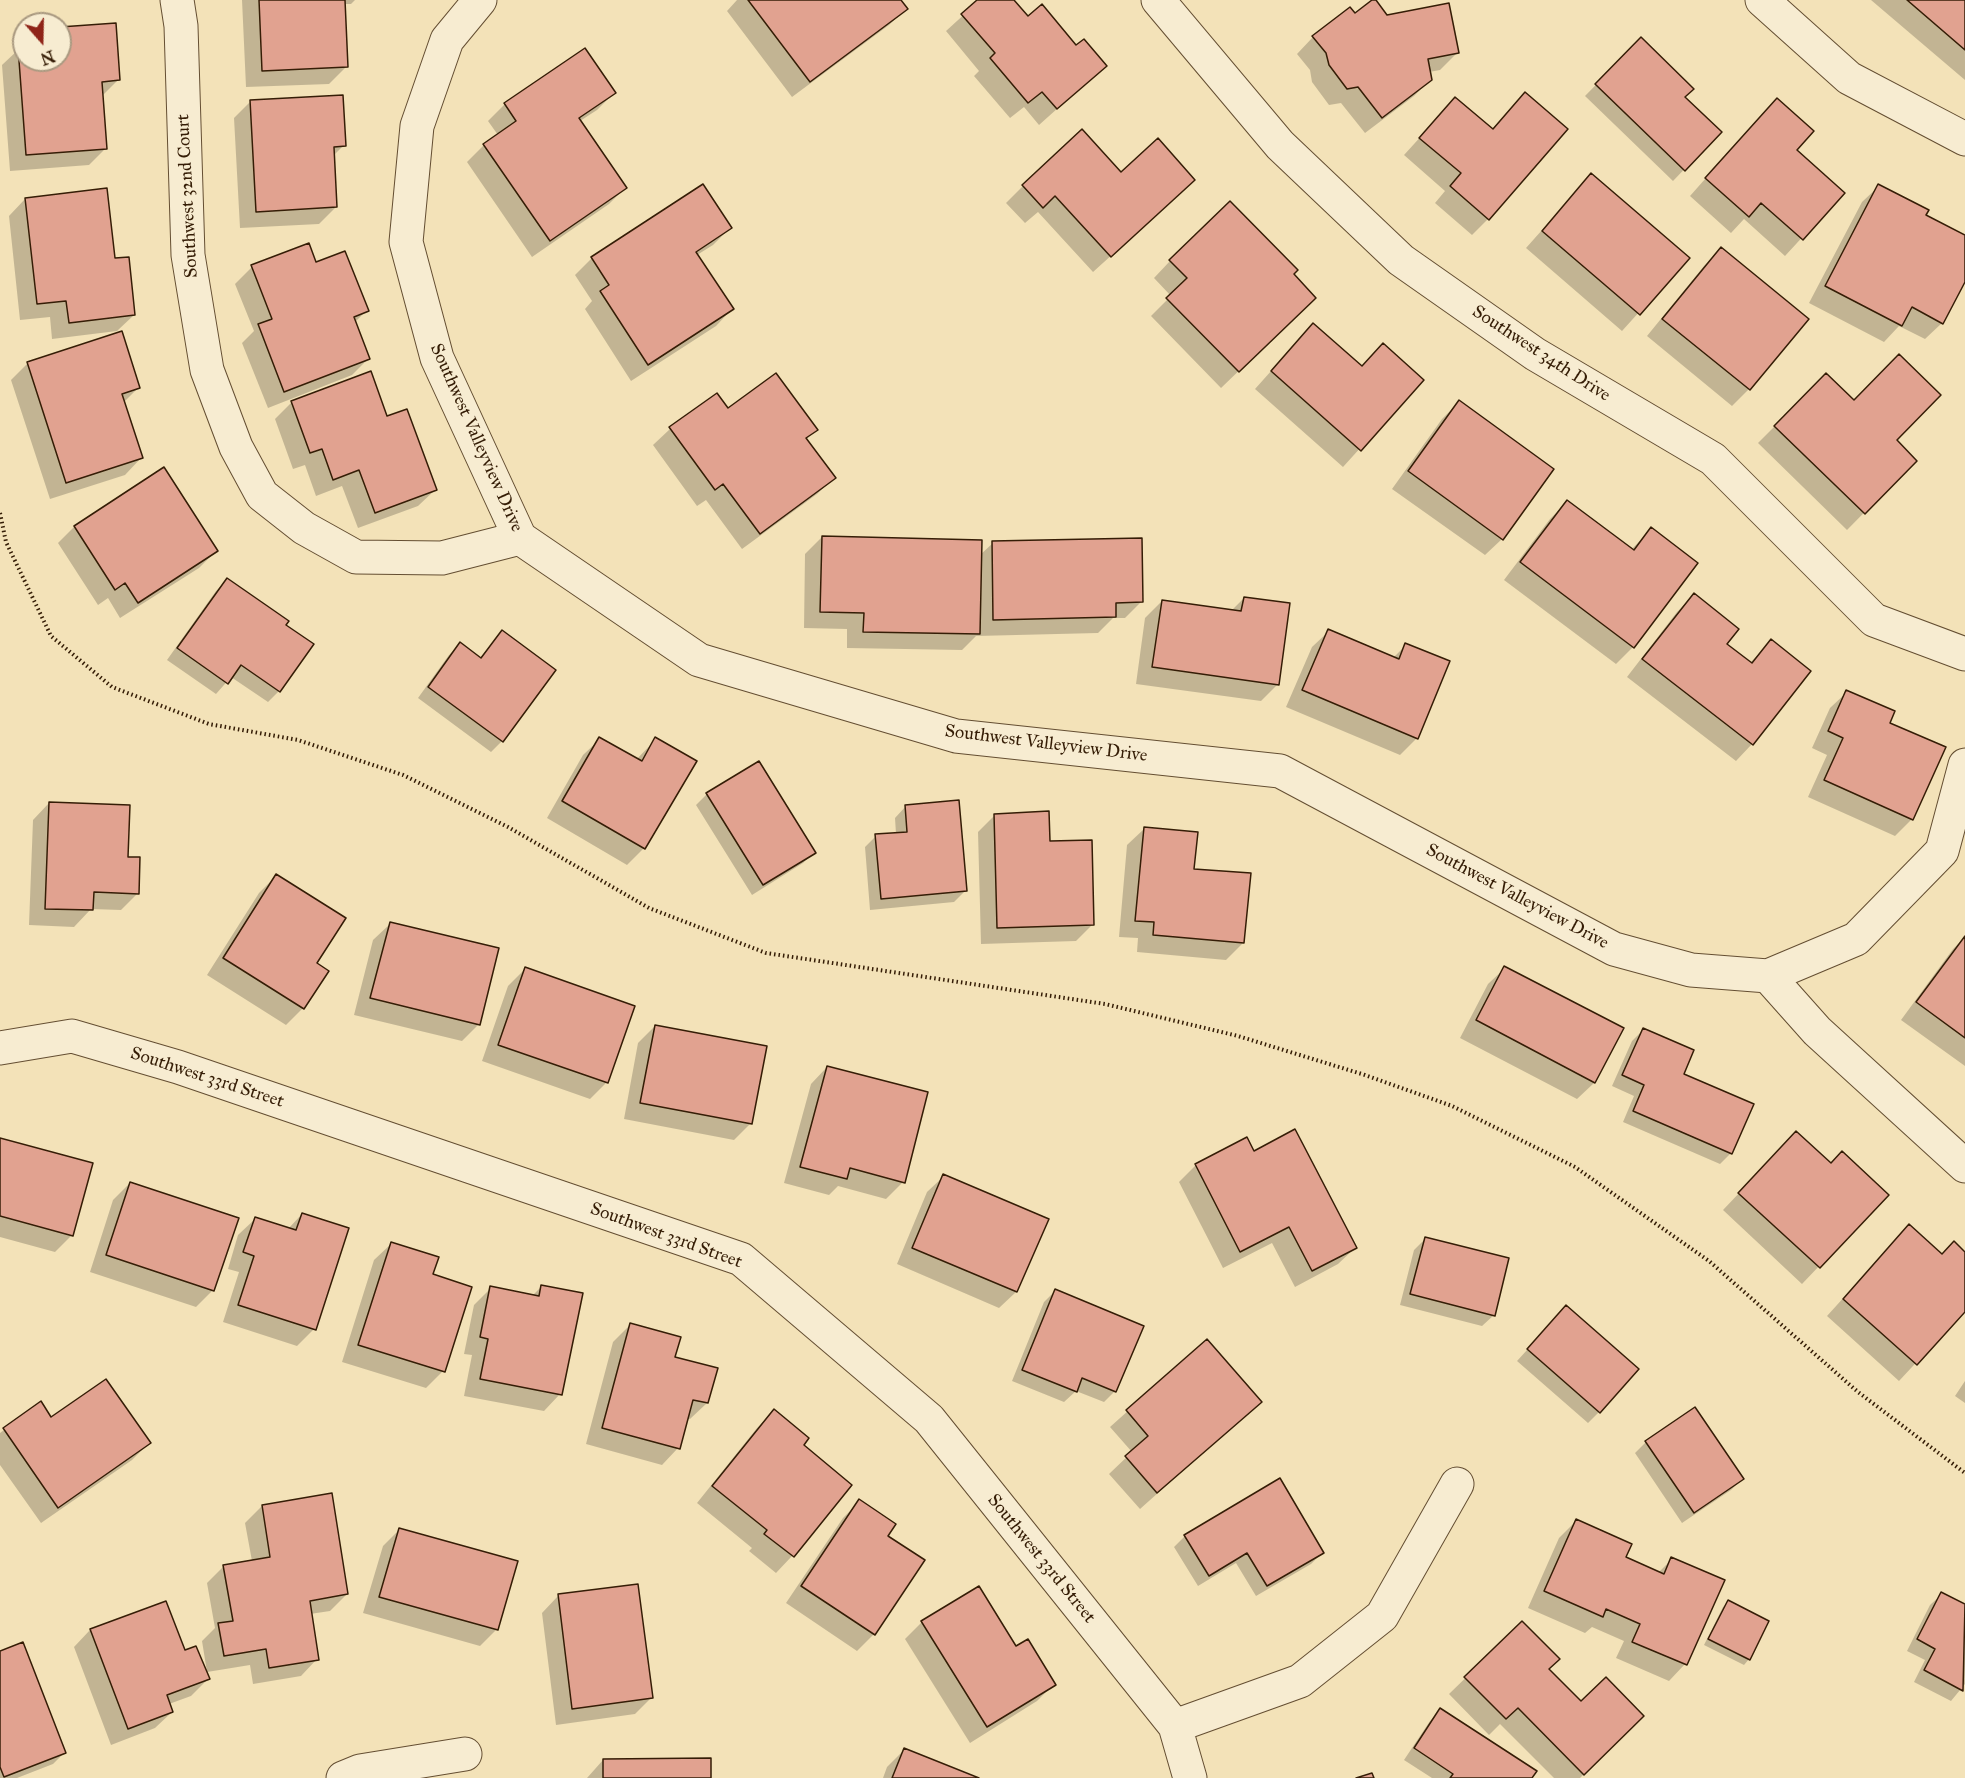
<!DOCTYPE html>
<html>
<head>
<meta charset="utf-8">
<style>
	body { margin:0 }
	#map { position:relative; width:1965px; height:1778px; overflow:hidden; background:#f3e2b8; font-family:"IM FELL Great Primer",serif }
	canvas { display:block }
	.north { position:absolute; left:12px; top:12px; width:60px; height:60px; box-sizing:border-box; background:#f7ecd1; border:2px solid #a99980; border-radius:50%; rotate:160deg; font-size:16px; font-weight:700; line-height:24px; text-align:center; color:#351d06 }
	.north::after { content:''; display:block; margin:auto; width:21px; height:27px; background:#8f2418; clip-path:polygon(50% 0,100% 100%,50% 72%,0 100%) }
</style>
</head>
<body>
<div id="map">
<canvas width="1965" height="1778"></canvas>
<div class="north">N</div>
</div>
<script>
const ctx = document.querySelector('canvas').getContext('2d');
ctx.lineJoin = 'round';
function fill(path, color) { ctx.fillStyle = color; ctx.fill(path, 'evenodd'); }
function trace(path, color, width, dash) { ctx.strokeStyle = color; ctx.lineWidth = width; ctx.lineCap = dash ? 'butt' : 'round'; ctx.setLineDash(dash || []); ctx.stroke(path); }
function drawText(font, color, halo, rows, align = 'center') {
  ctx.font = font + ' "IM FELL Great Primer",serif'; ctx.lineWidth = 6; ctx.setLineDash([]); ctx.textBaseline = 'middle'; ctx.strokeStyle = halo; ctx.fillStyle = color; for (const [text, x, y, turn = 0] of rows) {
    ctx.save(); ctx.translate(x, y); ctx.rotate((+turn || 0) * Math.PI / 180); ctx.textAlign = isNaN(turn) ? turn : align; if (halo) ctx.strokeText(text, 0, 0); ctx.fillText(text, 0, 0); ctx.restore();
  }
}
fill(new Path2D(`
	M 242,0 L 355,0 L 351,4 L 343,4 L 346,67 L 329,84 L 246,87 Z
	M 737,0 L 899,0 L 906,9 L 889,25 L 792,97 L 727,11 Z
	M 980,0 L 1012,0 L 1028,18 L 1105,66 L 1039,125 L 1024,107 L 1010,118 L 974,76 L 979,71 L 946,31 Z
	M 1871,0 L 1965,0 L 1965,80 Z
	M 1355,15 L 1387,16 L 1457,53 L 1440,70 L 1429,72 L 1431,79 L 1414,96 L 1365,133 L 1341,103 L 1329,105 L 1312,82 L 1310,70 L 1297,54 L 1313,37 Z
	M 60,29 L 119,79 L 101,97 L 106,148 L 89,165 L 10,171 L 2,65 L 19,49 L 24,48 L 24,60 L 60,60 Z
	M 1641,39 L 1683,97 L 1720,132 L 1673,181 L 1585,96 Z
	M 614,93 L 597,110 L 580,121 L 625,188 L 609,204 L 532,257 L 467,162 L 484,145 L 498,135 L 488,121 L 505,104 Z
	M 1525,94 L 1488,219 L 1472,235 L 1435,203 L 1445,191 L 1404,155 L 1455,99 L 1491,130 Z
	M 251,101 L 344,145 L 333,156 L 336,207 L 319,224 L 240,228 L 234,118 Z
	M 1760,117 L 1843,193 L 1785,256 L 1744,219 L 1731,233 L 1690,196 Z
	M 1591,175 L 1688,258 L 1622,331 L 1526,248 Z
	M 1023,186 L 1177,196 L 1093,272 L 1038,212 L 1025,223 L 1006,203 Z
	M 1879,186 L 1924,216 L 1965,237 L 1965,279 L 1942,323 L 1925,339 L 1899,326 L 1884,342 L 1809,303 L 1862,202 Z
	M 25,199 L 114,260 L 134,315 L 117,331 L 52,339 L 50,317 L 20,320 L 9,216 Z
	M 730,228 L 713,245 L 697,255 L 732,309 L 716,326 L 631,381 L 585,309 L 592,301 L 575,275 L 592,258 Z
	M 308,245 L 315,264 L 367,310 L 354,323 L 368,359 L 352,375 L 268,408 L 242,343 L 254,331 L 235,284 L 252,267 Z
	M 1721,249 L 1807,319 L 1749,389 L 1732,406 L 1647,336 L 1704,266 Z
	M 1170,261 L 1292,274 L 1298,314 L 1221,388 L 1151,316 L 1171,296 L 1154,278 Z
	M 1297,342 L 1361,368 L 1422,380 L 1343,467 L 1255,389 Z
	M 28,363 L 138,388 L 124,402 L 141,458 L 125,475 L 50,499 L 11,380 Z
	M 1826,375 L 1915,461 L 1847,530 L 1758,443 Z
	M 717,395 L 728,410 L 816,429 L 806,440 L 834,478 L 817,494 L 742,549 L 706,500 L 697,506 L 653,445 L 670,429 Z
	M 292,402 L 387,418 L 435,490 L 418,506 L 358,528 L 342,486 L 316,496 L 305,465 L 293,469 L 275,419 Z
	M 1459,402 L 1502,539 L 1485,555 L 1392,489 L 1442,419 Z
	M 1567,502 L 1631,550 L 1651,529 L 1633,647 L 1616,664 L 1504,580 L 1550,519 Z
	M 74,527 L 216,551 L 199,568 L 120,618 L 108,598 L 98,605 L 58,543 Z
	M 822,537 L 980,555 L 993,543 L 1142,601 L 1125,618 L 1113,618 L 1098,633 L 976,636 L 962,650 L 847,648 L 847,629 L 804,628 L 805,554 Z
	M 227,580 L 279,691 L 268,702 L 231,677 L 216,694 L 167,660 L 216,591 Z
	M 1694,595 L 1725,644 L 1750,663 L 1771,641 L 1752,744 L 1736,761 L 1627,677 L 1677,612 Z
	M 1244,598 L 1278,684 L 1261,701 L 1136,684 L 1145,618 L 1162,601 L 1231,611 Z
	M 1329,631 L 1393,658 L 1406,645 L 1417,738 L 1400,755 L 1286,707 L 1312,647 Z
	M 502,632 L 502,741 L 491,752 L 418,698 L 449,655 L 460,644 L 479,659 Z
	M 1847,692 L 1888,724 L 1912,819 L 1895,836 L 1808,797 L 1827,755 L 1812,748 L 1830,708 Z
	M 600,739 L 636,760 L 656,739 L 644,848 L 627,865 L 547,818 L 583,755 Z
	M 707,794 L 814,852 L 803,863 L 752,895 L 696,805 Z
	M 49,803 L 126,858 L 138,893 L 121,910 L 91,909 L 74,927 L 29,925 L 33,820 Z
	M 906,806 L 965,891 L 954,902 L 870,910 L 865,847 L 876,836 L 896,834 L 895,818 Z
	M 995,815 L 1048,842 L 1093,924 L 1076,941 L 981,944 L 978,832 Z
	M 1144,829 L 1193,870 L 1243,943 L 1226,960 L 1137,952 L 1138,938 L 1119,937 L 1127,845 Z
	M 276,876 L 315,964 L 303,1008 L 286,1025 L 207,975 L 259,893 Z
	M 390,924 L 478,1025 L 462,1041 L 354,1015 L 373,940 Z
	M 1965,937 L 1965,1066 L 1901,1020 L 1953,949 Z
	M 1505,968 L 1622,1029 L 1594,1083 L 1577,1099 L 1460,1038 L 1488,984 Z
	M 525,969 L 607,1082 L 590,1099 L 482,1061 L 508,986 Z
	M 655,1026 L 751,1123 L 734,1140 L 624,1119 L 638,1043 Z
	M 1643,1030 L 1682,1075 L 1731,1153 L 1720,1164 L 1623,1122 L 1634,1096 L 1612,1086 L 1632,1041 Z
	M 827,1067 L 903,1182 L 886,1199 L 838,1186 L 829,1195 L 784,1183 L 811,1084 Z
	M 0,1140 L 72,1235 L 55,1252 L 0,1237 Z
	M 1780,1150 L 1831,1164 L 1887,1195 L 1802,1284 L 1723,1210 Z
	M 1253,1153 L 1355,1248 L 1338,1264 L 1295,1287 L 1272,1243 L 1223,1268 L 1179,1182 L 1196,1165 Z
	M 944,1176 L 1016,1292 L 999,1308 L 897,1264 L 927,1192 Z
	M 130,1183 L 213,1290 L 196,1307 L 90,1272 L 113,1200 Z
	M 302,1214 L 314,1329 L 297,1346 L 223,1322 L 239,1272 L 228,1269 L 238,1235 L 255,1219 L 288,1229 Z
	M 1425,1239 L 1494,1315 L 1482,1326 L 1400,1305 L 1414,1250 Z
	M 1893,1243 L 1942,1255 L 1965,1254 L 1965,1310 L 1899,1381 L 1827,1316 Z
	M 391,1244 L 431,1275 L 443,1371 L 426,1388 L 342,1362 L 374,1260 Z
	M 541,1287 L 560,1394 L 544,1411 L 464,1396 L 472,1355 L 464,1354 L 474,1305 L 491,1288 L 532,1296 Z
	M 1055,1291 L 1115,1391 L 1104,1402 L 1076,1391 L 1064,1402 L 1012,1381 L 1044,1302 Z
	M 1556,1318 L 1599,1412 L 1588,1423 L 1517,1361 Z
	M 630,1325 L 673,1358 L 707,1403 L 690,1419 L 686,1418 L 678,1448 L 662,1465 L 586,1444 L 613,1342 Z
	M 1206,1341 L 1260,1402 L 1140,1509 L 1109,1474 L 1132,1452 L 1110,1427 Z
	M 1965,1381 L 1965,1403 L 1955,1396 Z
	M 40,1403 L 51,1419 L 149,1443 L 132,1460 L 41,1523 L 0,1465 L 0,1433 Z
	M 774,1411 L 802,1446 L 850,1485 L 792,1556 L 776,1573 L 749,1551 L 752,1548 L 697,1503 L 757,1428 Z
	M 1646,1442 L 1742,1479 L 1731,1490 L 1682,1523 L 1635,1453 Z
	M 860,1501 L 886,1536 L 874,1634 L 857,1651 L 786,1603 L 843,1518 Z
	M 262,1506 L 347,1594 L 330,1611 L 310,1614 L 317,1659 L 301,1676 L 253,1684 L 250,1665 L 207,1672 L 202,1641 L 215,1628 L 207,1583 L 224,1566 L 252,1561 L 245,1523 Z
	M 1576,1521 L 1624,1558 L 1658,1573 L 1672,1559 L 1685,1664 L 1669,1681 L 1616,1658 L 1624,1641 L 1592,1627 L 1585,1633 L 1528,1608 L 1559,1538 Z
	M 399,1530 L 497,1629 L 480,1646 L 363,1613 L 383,1546 Z
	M 1185,1536 L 1322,1553 L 1311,1564 L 1256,1596 L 1236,1563 L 1198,1586 L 1174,1547 Z
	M 978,1588 L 1016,1648 L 1054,1684 L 1037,1701 L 970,1743 L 905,1639 L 922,1622 Z
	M 1942,1594 L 1965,1606 L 1965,1684 L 1951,1701 L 1914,1682 L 1925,1660 L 1907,1651 L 1930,1605 Z
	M 558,1596 L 651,1698 L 635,1714 L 556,1725 L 542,1613 Z
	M 1728,1602 L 1767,1622 L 1749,1659 L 1744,1665 L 1704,1645 L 1723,1607 Z
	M 165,1603 L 184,1652 L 208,1679 L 191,1696 L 169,1704 L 172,1712 L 155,1728 L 111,1745 L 74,1647 L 90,1630 Z
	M 1522,1623 L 1548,1670 L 1581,1703 L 1642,1716 L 1580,1778 L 1554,1778 L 1500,1724 L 1489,1735 L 1449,1694 Z
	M 0,1652 L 64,1753 L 53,1764 L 17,1778 L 0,1778 Z
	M 1441,1710 L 1530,1778 L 1432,1778 L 1404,1760 L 1430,1721 Z
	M 904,1750 L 974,1778 L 883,1778 L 887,1767 Z
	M 603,1760 L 709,1778 L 587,1778 Z`), '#0003');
const building = new Path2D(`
	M 259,0 L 345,0 L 348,67 L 262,71 Z
	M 748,0 L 901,0 L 908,9 L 810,82 Z
	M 977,0 L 1014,0 L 1028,16 L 1042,4 L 1076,45 L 1084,39 L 1107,66 L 1057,109 L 1042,92 L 1028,103 L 990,58 L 995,53 L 961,14 Z
	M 1372,0 L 1376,0 L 1387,15 L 1449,3 L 1459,53 L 1428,59 L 1432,80 L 1382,118 L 1358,87 L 1347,89 L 1329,65 L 1326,53 L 1312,36 L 1350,7 L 1355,13 Z
	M 1907,0 L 1965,0 L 1965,50 Z
	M 116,23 L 120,80 L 102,82 L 107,149 L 26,155 L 18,47 L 24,47 L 24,60 L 60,60 L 60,27 Z
	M 1641,37 L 1694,89 L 1685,97 L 1722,132 L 1685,171 L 1595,84 Z
	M 585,48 L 616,93 L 579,118 L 627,188 L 550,241 L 483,144 L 516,121 L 504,103 Z
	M 1525,92 L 1568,129 L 1489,220 L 1450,186 L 1461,173 L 1419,138 L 1455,97 L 1493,129 Z
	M 343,95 L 346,146 L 334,147 L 337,207 L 256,212 L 250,100 Z
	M 1777,98 L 1814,131 L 1797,150 L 1845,193 L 1803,240 L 1761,203 L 1749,217 L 1705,178 Z
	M 1082,129 L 1121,172 L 1158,138 L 1195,180 L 1111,257 L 1055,196 L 1043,208 L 1022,185 Z
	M 1591,173 L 1690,258 L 1640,315 L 1542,231 Z
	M 703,184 L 732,228 L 696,252 L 734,309 L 648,365 L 600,291 L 609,285 L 591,257 Z
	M 1878,184 L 1929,210 L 1926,215 L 1965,235 L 1965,282 L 1943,324 L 1912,307 L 1902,326 L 1825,286 Z
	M 107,188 L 115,258 L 129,257 L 135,315 L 69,323 L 66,301 L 37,304 L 25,198 Z
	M 1230,201 L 1298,270 L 1294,274 L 1316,298 L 1239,372 L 1166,298 L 1187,278 L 1169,260 Z
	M 309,243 L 316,262 L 345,251 L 369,311 L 354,317 L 370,359 L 284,392 L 258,324 L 272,319 L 251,265 Z
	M 1721,247 L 1809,319 L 1750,390 L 1662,319 Z
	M 1313,323 L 1362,366 L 1383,343 L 1424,380 L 1361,451 L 1271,371 Z
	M 122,331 L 140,388 L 122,394 L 143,458 L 66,483 L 27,362 Z
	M 1899,354 L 1941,395 L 1897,440 L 1917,461 L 1865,514 L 1774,426 L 1826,373 L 1854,400 Z
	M 371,371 L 387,416 L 407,409 L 437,490 L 375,513 L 359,470 L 333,480 L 322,449 L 310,453 L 291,401 Z
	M 776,373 L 818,430 L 806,438 L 836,478 L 760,534 L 723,484 L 715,490 L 669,427 L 717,393 L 728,408 Z
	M 1459,400 L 1554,469 L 1503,540 L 1408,471 Z
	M 164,467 L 218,551 L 138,603 L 125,583 L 115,590 L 74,526 Z
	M 1567,500 L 1634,550 L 1651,527 L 1698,563 L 1634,648 L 1520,562 Z
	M 822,536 L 982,540 L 980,634 L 863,632 L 864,613 L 820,612 Z
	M 1142,538 L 1143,602 L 1116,603 L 1116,617 L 993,620 L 992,541 Z
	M 227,578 L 289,621 L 286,625 L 314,644 L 280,692 L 241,665 L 228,684 L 177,648 Z
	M 1694,593 L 1739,629 L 1727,644 L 1752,663 L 1771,639 L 1811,671 L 1753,745 L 1642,659 Z
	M 1244,597 L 1290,603 L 1279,685 L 1152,667 L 1162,600 L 1241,611 Z
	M 1328,629 L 1399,659 L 1405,643 L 1450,661 L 1418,739 L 1302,690 Z
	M 502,630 L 556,670 L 503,742 L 428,687 L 460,642 L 481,658 Z
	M 1846,690 L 1895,711 L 1890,723 L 1946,747 L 1913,820 L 1824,780 L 1843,738 L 1828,731 Z
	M 599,737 L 642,761 L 655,737 L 697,761 L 645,849 L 562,801 Z
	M 759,761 L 816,853 L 763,885 L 706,793 Z
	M 959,800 L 967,891 L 881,899 L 875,834 L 907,832 L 905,805 Z
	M 49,802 L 130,805 L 128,857 L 140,857 L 139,894 L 94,892 L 93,910 L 45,909 Z
	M 1049,811 L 1050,841 L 1092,840 L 1094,925 L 997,928 L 994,814 Z
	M 1144,827 L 1198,832 L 1194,869 L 1251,873 L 1244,943 L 1153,935 L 1154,922 L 1135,921 Z
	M 276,874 L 346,918 L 317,963 L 329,971 L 304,1009 L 223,958 Z
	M 390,922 L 499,948 L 480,1025 L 370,998 Z
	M 1965,936 L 1965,1038 L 1916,1002 Z
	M 1504,966 L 1624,1028 L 1595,1083 L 1476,1020 Z
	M 525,967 L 635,1006 L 608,1083 L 498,1045 Z
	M 655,1025 L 767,1046 L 752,1124 L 640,1103 Z
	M 1643,1028 L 1694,1050 L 1684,1074 L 1754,1104 L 1732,1154 L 1633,1111 L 1644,1085 L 1622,1075 Z
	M 827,1066 L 928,1092 L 905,1183 L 850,1168 L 847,1179 L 800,1167 Z
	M 1295,1129 L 1357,1248 L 1312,1271 L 1289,1227 L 1240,1252 L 1195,1164 L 1247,1137 L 1254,1151 Z
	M 1796,1131 L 1831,1163 L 1842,1151 L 1889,1195 L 1820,1268 L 1738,1193 Z
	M 0,1138 L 93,1163 L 73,1236 L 0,1216 Z
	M 943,1174 L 1049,1219 L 1017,1292 L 912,1248 Z
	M 130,1182 L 239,1218 L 214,1291 L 106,1255 Z
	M 302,1213 L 349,1228 L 316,1330 L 238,1305 L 254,1256 L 243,1252 L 255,1217 L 296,1230 Z
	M 1909,1224 L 1942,1254 L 1954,1241 L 1965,1252 L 1965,1312 L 1917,1365 L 1843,1299 Z
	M 1425,1237 L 1509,1258 L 1495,1316 L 1410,1294 Z
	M 391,1242 L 439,1257 L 433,1274 L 472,1287 L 445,1372 L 358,1345 Z
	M 541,1285 L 583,1293 L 562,1395 L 480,1379 L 488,1339 L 480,1337 L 490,1286 L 539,1296 Z
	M 1055,1289 L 1144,1326 L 1116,1392 L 1082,1378 L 1077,1392 L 1022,1370 Z
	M 1566,1305 L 1639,1369 L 1600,1413 L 1527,1349 Z
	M 630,1323 L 681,1337 L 675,1357 L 718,1368 L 708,1403 L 693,1400 L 680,1449 L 602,1428 Z
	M 1207,1339 L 1262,1402 L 1157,1493 L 1125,1456 L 1148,1436 L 1126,1410 Z
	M 106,1379 L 151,1443 L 58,1508 L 3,1428 L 41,1401 L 51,1417 Z
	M 1695,1407 L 1744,1479 L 1694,1513 L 1645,1441 Z
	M 774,1409 L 809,1438 L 804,1445 L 852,1485 L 794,1557 L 764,1534 L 767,1530 L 712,1486 Z
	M 1280,1478 L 1324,1553 L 1267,1586 L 1247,1553 L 1209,1576 L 1184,1535 Z
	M 332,1493 L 348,1594 L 310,1601 L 319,1660 L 269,1668 L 266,1649 L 224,1656 L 218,1623 L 233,1621 L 223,1565 L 270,1557 L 262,1505 Z
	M 859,1499 L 896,1524 L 888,1536 L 925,1560 L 875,1635 L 801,1586 Z
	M 1576,1519 L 1632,1544 L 1626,1557 L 1664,1574 L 1671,1557 L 1725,1580 L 1687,1665 L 1632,1642 L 1640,1624 L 1606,1609 L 1603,1617 L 1544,1591 Z
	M 399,1528 L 518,1561 L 498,1630 L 379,1597 Z
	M 638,1584 L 653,1698 L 572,1709 L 558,1594 Z
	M 979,1586 L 1016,1646 L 1028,1639 L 1056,1685 L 987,1727 L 921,1621 Z
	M 1941,1592 L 1965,1604 L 1963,1691 L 1924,1670 L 1935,1649 L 1917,1639 Z
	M 1728,1600 L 1769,1621 L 1750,1660 L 1708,1639 Z
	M 166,1601 L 185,1650 L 196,1646 L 210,1679 L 167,1695 L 173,1712 L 128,1729 L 90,1629 Z
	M 1522,1621 L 1560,1659 L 1549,1669 L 1581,1701 L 1606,1677 L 1644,1716 L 1584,1775 L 1518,1708 L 1506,1719 L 1464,1677 Z
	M 23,1642 L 66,1753 L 4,1777 L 0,1767 L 0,1651 Z
	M 1440,1708 L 1537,1771 L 1532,1778 L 1450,1778 L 1453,1774 L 1414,1748 Z
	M 904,1748 L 979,1778 L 892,1778 Z
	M 711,1758 L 711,1778 L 603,1778 L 603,1759 Z
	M 1372,1773 L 1374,1778 L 1356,1778 Z`);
fill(building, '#e1a290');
trace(building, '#351d06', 1.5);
const street = new Path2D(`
	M 177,0 L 181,26 L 188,255 L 207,370 L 236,447 L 262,495 L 304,528 L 356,557 L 442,558 L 520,538
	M 480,0 L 447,40 L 417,126 L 406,242 L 437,358 L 520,538 L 699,660 L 956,736 L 1280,771 L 1614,949 L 1691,970 L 1768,976 L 1817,1031 L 1965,1166
	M 1158,0 L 1280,145 L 1401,260 L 1535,354 L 1713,459 L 1874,620 L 1965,654
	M 1762,0 L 1849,78 L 1965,139
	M 1768,976 L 1856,939 L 1942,851 L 1965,765
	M 0,1048 L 72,1036 L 178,1067 L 741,1259 L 929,1419 L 1175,1726 L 1190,1778
	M 1175,1726 L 1300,1681 L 1382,1616 L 1457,1484
	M 343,1778 L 360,1771 L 465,1754`);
trace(street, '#644e32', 35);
trace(new Path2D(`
	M 0,513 L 6,542 L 51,636 L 112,687 L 209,724 L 298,740 L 403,775 L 508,827 L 649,908 L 766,953 L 1105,1004 L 1238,1036 L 1365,1075 L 1452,1106 L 1575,1167 L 1709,1261 L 1858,1392 L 1965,1473`), '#351d06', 4, [1.5, 3]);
trace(street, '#f7ecd1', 33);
drawText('18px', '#351d06', '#f7ecd1', [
	["Southwest 32nd Court",188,196,-93],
	["Southwest 34th Drive",1541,354,33],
	["Southwest Valleyview Drive",476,438,66],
	["Southwest Valleyview Drive",1046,744,7],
	["Southwest Valleyview Drive",1517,897,28],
	["Southwest 33rd Street",207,1078,18],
	["Southwest 33rd Street",666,1236,20],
	["Southwest 33rd Street",1041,1559,51]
]);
</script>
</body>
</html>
